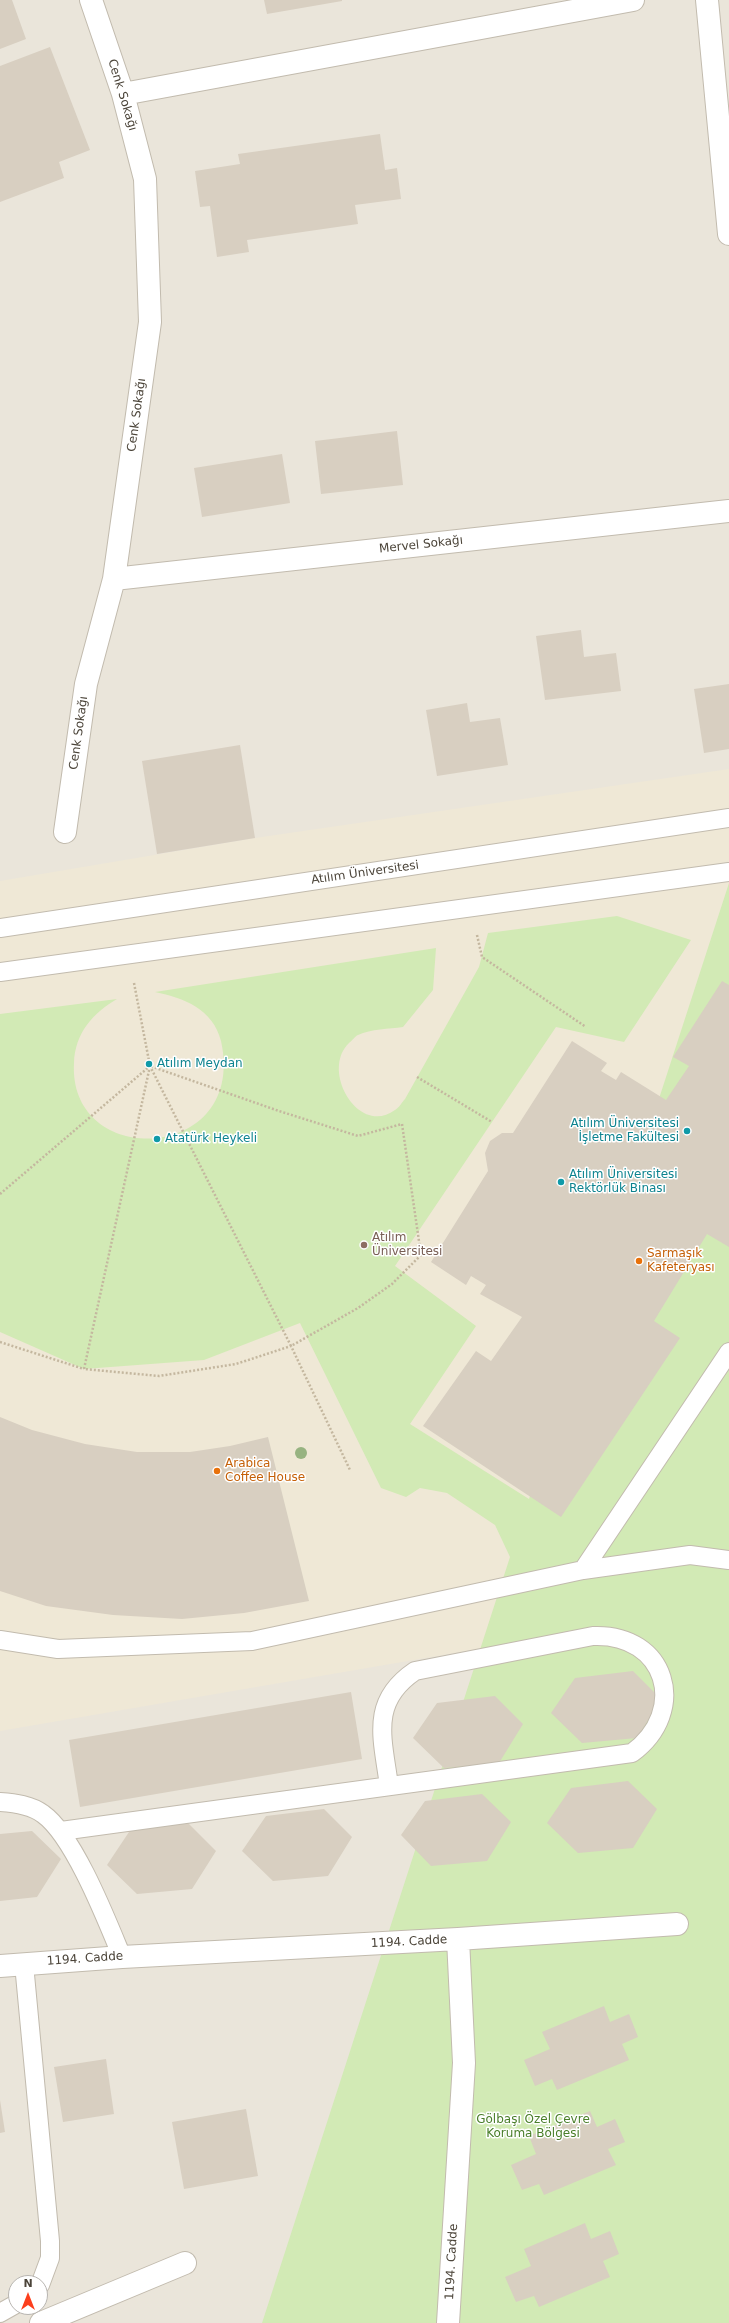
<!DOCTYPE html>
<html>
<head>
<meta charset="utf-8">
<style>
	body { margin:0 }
	#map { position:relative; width:729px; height:2323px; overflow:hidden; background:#f6f3ec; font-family:"DejaVu Sans",sans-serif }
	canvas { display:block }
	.north { position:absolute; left:8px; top:2275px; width:40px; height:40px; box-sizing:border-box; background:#fff; border:1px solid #b7b4b0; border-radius:50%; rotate:0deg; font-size:11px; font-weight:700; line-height:16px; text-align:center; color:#4b4439 }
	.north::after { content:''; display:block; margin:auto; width:14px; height:18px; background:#fc3f1d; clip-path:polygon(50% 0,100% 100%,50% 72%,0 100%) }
</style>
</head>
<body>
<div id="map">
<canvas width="729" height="2323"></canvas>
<div class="north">N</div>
</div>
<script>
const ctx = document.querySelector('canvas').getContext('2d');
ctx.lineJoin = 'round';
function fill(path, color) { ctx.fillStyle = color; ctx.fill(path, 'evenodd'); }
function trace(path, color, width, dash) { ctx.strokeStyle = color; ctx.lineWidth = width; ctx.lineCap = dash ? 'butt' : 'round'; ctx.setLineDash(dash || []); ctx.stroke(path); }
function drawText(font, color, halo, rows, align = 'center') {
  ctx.font = font + ' "DejaVu Sans",sans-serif'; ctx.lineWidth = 3; ctx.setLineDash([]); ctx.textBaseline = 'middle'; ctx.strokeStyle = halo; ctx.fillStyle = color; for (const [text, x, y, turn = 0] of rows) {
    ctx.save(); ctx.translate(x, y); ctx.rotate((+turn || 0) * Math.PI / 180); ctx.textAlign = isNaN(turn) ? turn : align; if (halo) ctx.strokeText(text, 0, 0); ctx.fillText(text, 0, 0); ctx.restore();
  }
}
fill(new Path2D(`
	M 0,0 L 729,0 L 729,2323 L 0,2323 ZM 16,2283 L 40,2283 L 40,2307 L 16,2307 Z`), '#eae5da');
fill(new Path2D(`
	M 729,769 L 729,2323 L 705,1610 L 0,1731 L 0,881 L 255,838 Z`), '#efe8d6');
fill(new Path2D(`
	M 729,883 L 729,2323 L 262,2323 L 510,1557 L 495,1525 L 447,1493 L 420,1488 L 406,1497 L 381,1488 L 300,1323 L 204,1360 L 84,1369 L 0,1332 L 0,1014 L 117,999 C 93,1013 75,1033 74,1063 C 68,1171 248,1163 221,1041 C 213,1009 184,998 155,992 L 436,948 L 433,990 L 403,1027 C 389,1029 371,1029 358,1035 C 355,1036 352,1041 349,1043 C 320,1071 359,1137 395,1110 C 399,1108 402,1102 405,1099 L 479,967 L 488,933 L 617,916 L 691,940 L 624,1042 L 556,1027 L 395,1266 L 476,1326 L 410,1424 L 529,1499 Z`), '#d2eab5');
fill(new Path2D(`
	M 0,0 L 12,0 L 26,39 L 0,49 Z
	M 264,0 L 342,0 L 342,1 L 267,14 Z
	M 50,47 L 90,150 L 59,162 L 64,178 L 0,202 L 0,66 Z
	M 380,134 L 385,170 L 397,168 L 401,199 L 355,205 L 358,224 L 247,240 L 249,252 L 217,257 L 210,206 L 200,207 L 195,171 L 240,164 L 238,154 Z
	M 397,431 L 403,485 L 321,494 L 315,441 Z
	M 282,454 L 290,503 L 202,517 L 194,468 Z
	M 581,630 L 584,657 L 616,653 L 621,691 L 545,700 L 536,636 Z
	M 729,684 L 729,749 L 704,753 L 694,689 Z
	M 467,703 L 470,722 L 500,718 L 508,765 L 437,776 L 426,710 Z
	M 240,745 L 255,838 L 157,854 L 142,761 Z
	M 722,981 L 729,985 L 729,1247 L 707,1234 L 654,1321 L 680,1338 L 561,1517 L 423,1426 L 476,1351 L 491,1361 L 522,1317 L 480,1294 L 486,1285 L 471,1276 L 466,1285 L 431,1262 L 488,1171 L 485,1153 L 490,1141 L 502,1133 L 513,1133 L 572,1041 L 607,1063 L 601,1071 L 616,1080 L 621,1072 L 666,1100 L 689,1066 L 673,1057 Z
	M 0,1417 L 32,1430 L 85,1444 L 137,1452 L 190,1452 L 230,1446 L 268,1437 L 309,1601 L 244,1613 L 182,1619 L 113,1615 L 46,1606 L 0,1591 Z
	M 633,1671 L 661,1699 L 637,1738 L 582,1743 L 551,1713 L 575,1678 Z
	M 351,1692 L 362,1759 L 80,1807 L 69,1740 Z
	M 495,1696 L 523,1724 L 499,1763 L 444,1768 L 413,1738 L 437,1703 Z
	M 628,1781 L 657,1809 L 633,1848 L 578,1853 L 547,1823 L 571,1788 Z
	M 482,1794 L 511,1822 L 487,1861 L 431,1866 L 401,1835 L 425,1801 Z
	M 324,1809 L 352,1837 L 328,1876 L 273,1881 L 242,1851 L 266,1816 Z
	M 188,1823 L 216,1851 L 192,1889 L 137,1894 L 107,1865 L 131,1829 Z
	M 32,1831 L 61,1859 L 37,1897 L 0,1901 L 0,1834 Z
	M 604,2006 L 610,2022 L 629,2014 L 638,2037 L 622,2044 L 629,2060 L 557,2090 L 552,2079 L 535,2086 L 524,2060 L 550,2049 L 542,2032 Z
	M 106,2059 L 114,2114 L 63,2122 L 54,2067 Z
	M 0,2100 L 5,2132 L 0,2133 Z
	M 246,2109 L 258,2176 L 184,2189 L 172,2122 Z
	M 590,2111 L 597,2127 L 615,2119 L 625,2142 L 608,2149 L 616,2165 L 544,2195 L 539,2184 L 522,2190 L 511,2165 L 536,2154 L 529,2136 Z
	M 585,2223 L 591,2239 L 610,2231 L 619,2254 L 603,2261 L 610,2277 L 539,2307 L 534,2296 L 516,2302 L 505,2277 L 531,2266 L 524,2249 Z`), '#d8cfc1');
const service = new Path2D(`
	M 0,928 L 729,818
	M 0,972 L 729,872
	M 583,1570 L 729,1352
	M 0,1640 L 58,1649 L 252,1641 L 583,1570 L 690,1555 L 729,1560
	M 0,1802 C 15,1803 31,1805 43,1814 C 74,1836 107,1921 122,1957
	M 61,1831 L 632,1753 C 689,1711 667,1633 593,1636 L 415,1671 C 369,1702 383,1739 389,1786
	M 24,1964 L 50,2241 L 50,2258 L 40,2285
	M 0,2313 L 16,2304`);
const minor = new Path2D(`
	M 707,0 L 729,234
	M 123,94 L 633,0
	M 114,579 L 729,511
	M 65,832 L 86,684 L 114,579 L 150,322 L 145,179 L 123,94 L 91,0
	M 0,1966 L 122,1957 L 458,1939 L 677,1924
	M 41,2323 L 185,2263
	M 448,2323 L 464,2063 L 458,1939`);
trace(service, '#c2bbae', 20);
trace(minor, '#c2bbae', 24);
trace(new Path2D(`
	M 477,935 L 482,957 L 586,1027
	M 134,983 L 150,1066 L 291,1346 L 358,1308 L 392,1284 L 421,1255 L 402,1124 L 358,1136 L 279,1111 L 150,1066
	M 150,1066 L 84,1369 L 159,1376 L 236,1364 L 291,1346 L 350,1470
	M 417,1077 L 492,1122
	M 0,1194 L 150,1066
	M 0,1342 L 84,1369`), '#c4b79f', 2.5, [2, 2]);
trace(service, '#fff', 18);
trace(minor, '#fff', 22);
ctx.fillStyle = '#97b381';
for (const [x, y] of [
	[301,1453]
]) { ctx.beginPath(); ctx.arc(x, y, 6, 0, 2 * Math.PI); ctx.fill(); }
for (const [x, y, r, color] of [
	[149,1064,4,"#0f9aa8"],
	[687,1131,4,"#0f9aa8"],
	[157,1139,4,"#0f9aa8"],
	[561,1182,4,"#0f9aa8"],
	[364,1245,4,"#8d6e63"],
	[639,1261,4,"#e8710a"],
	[217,1471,4,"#e8710a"]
]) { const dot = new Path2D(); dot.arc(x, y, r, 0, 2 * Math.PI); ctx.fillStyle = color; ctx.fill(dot); trace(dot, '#fff', 1.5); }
drawText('12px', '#4b4439', '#fff', [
	["Cenk Sokağı",122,95,73],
	["Cenk Sokağı",137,415,-82],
	["Mervel Sokağı",421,545,-6],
	["Cenk Sokağı",79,733,-82],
	["Atılım Üniversitesi",365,873,-8],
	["1194. Cadde",409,1942,-3],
	["1194. Cadde",85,1959,-4],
	["1194. Cadde",452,2262,-87]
]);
drawText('12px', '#0d838f', '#fff', [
	["Atılım Meydan",157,1064],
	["Atılım Üniversitesi",679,1124,"right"],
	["İşletme Fakültesi",679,1138,"right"],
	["Atatürk Heykeli",165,1139],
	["Atılım Üniversitesi",569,1175],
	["Rektörlük Binası",569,1189]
], 'left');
drawText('12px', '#785e54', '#fff', [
	["Atılım",372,1238],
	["Üniversitesi",372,1252]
], 'left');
drawText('12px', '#c56008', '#fff', [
	["Sarmaşık",647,1254],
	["Kafeteryası",647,1268],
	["Arabica",225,1464],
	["Coffee House",225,1478]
], 'left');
drawText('12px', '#4a7f2a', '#fff', [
	["Gölbaşı Özel Çevre",533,2120],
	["Koruma Bölgesi",533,2134]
]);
</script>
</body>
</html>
